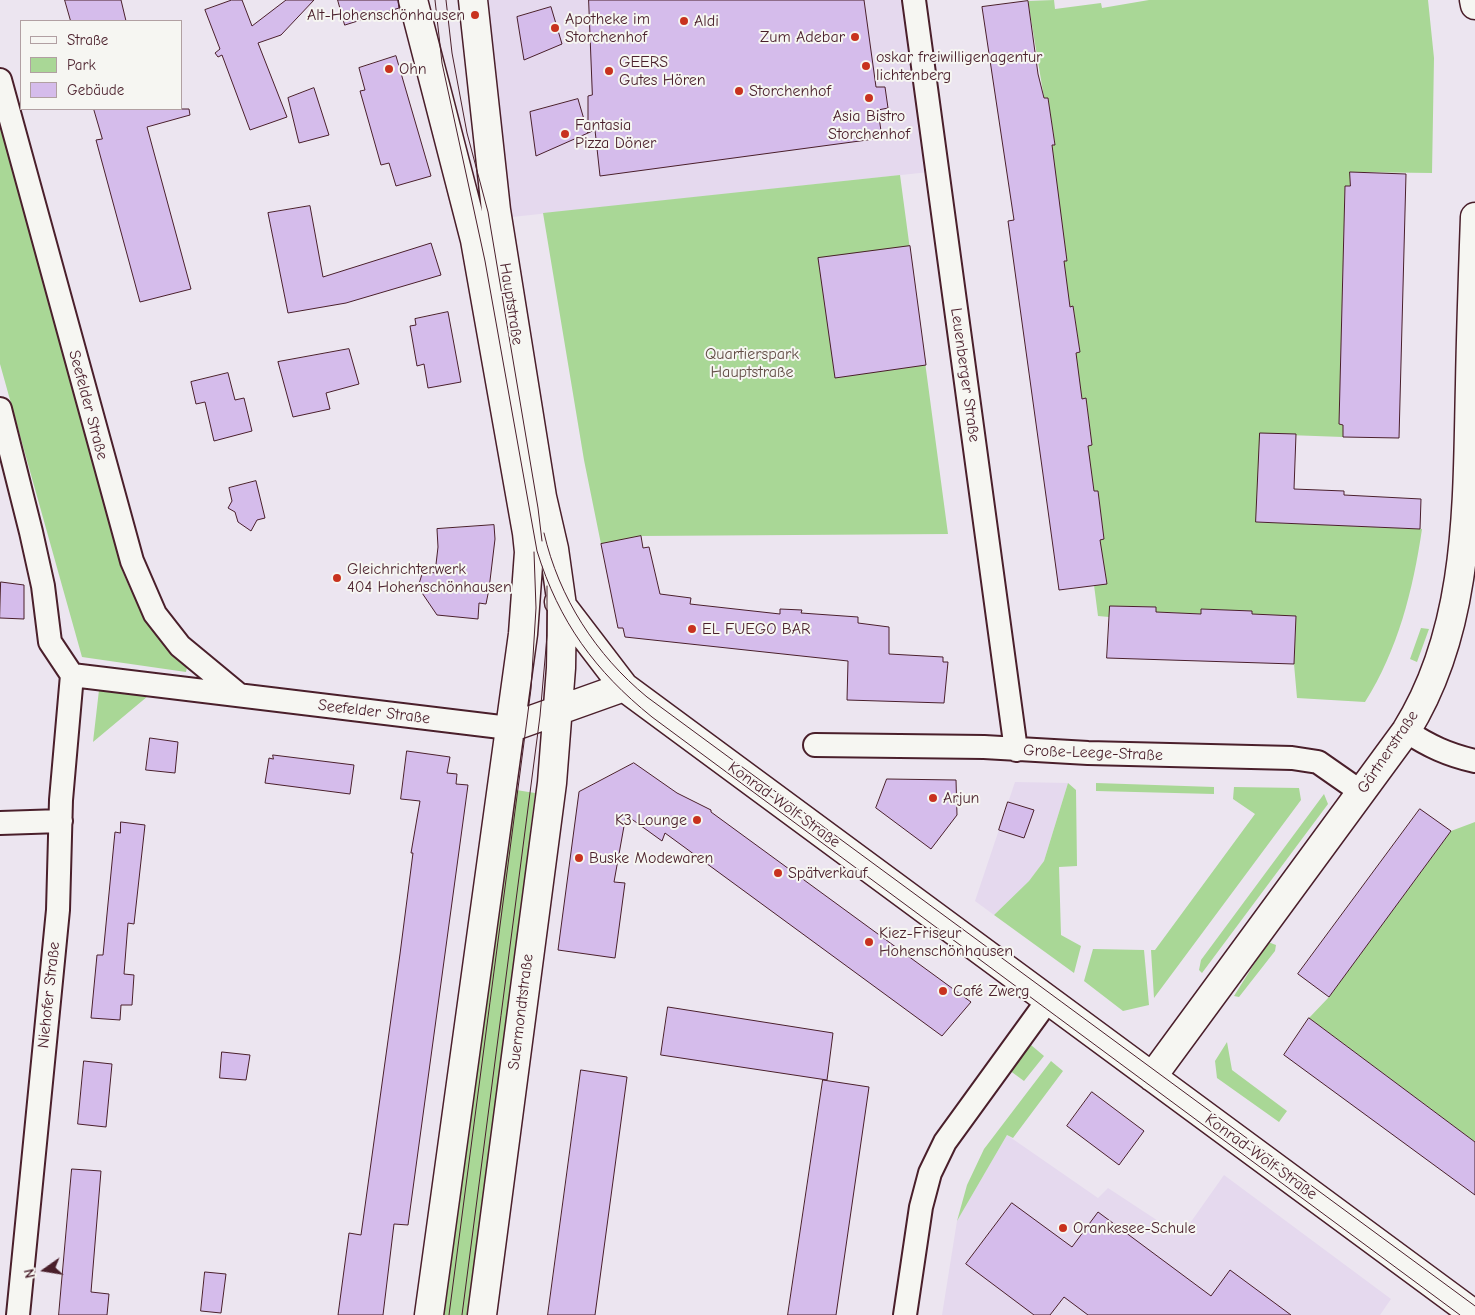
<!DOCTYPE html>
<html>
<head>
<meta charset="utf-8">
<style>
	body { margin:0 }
	#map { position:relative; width:1475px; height:1315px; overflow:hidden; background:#ece5f0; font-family:"Comic Neue",sans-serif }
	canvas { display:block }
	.legend { position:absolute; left:20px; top:20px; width:162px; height:90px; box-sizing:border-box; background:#f6f6f2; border:1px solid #b1a0a2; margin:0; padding:6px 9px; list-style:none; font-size:15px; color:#4a1f2b }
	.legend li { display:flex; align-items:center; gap:10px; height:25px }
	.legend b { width:25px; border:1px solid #b1a0a2 }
	.north { position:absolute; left:20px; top:1245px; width:50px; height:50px; -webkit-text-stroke:4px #f6f6f2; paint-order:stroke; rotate:257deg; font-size:14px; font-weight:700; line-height:20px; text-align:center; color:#4a1f2b }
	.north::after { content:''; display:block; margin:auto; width:18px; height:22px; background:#4a1f2b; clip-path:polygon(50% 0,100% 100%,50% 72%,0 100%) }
</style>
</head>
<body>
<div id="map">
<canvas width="1475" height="1315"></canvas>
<ul class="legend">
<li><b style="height:6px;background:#f6f6f2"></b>Straße</li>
<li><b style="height:14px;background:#a9d796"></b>Park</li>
<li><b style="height:14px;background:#d5bceb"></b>Gebäude</li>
</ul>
<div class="north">N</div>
</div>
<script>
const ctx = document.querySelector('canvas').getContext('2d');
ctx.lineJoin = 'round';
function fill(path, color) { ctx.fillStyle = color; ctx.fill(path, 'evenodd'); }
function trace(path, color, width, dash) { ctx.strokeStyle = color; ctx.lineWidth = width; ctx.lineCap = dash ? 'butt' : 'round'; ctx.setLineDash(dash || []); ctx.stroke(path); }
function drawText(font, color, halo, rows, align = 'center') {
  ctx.font = font + ' "Comic Neue",sans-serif'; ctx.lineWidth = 4; ctx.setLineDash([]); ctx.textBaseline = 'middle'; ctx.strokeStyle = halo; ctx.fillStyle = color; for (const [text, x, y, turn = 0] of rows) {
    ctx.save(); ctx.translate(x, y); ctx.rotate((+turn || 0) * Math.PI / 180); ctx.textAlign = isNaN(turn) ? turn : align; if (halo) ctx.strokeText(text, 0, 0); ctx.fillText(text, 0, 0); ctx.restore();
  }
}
fill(new Path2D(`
	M 486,0 L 906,0 L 929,172 L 512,217 Z
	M 1015,782 L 1068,783 L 1044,861 L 1029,881 L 994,915 L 975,901 Z
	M 1007,1135 L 1098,1198 L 1108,1188 L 1181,1236 L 1224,1175 L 1391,1299 L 1380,1315 L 942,1315 L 957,1221 Z`), '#e5d9ee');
fill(new Path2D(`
	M 1054,0 L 1055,9 L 1101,3 L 1102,8 L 1149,0 L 1428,0 L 1434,58 L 1432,173 L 1350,172 L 1350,186 L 1345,186 L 1339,424 L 1343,425 L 1343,437 L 1260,434 L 1256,522 L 1422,529 C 1413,590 1398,650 1365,702 L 1297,698 L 1294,664 L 1296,616 L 1252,616 L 1252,611 L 1201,609 L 1201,614 L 1156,612 L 1155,607 L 1110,606 L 1109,617 L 1098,616 L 1094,585 L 1107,583 L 1099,540 L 1104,539 L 1098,491 L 1094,491 L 1087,446 L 1092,445 L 1086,399 L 1082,399 L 1074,353 L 1080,352 L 1073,306 L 1070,307 L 1061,262 L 1067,260 L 1049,145 L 1055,144 L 1048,98 L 1044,98 L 1028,1 Z
	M 0,113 L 122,570 C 138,610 157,636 187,667 L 186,672 L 82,657 L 0,364 Z
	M 900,175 L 948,534 L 641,536 L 601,544 L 584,460 L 543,213 Z
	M 1421,628 L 1429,629 L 1417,662 L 1410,659 Z
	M 99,690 L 148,696 L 93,742 Z
	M 1068,783 L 1076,790 L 1077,866 L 1059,867 L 1061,935 L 1081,946 L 1074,973 L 994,915 L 1029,881 L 1044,861 Z
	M 1096,783 L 1214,787 L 1214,794 L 1096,791 Z
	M 1234,787 L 1299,788 L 1301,800 L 1154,998 L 1151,950 L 1155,950 L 1255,814 L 1233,799 Z
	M 510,789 L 535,793 L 530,833 L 533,835 L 470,1315 L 439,1315 Z
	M 1324,794 L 1328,804 L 1202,973 L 1199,970 L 1201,960 Z
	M 1475,822 L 1475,1142 L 1309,1018 L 1329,997 L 1451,831 Z
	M 1268,942 L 1276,945 L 1275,951 L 1239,997 L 1234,996 Z
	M 1093,949 L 1144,950 L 1149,1005 L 1123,1011 L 1084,981 Z
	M 1227,1042 L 1232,1070 L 1287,1111 L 1279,1122 L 1217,1078 L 1215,1061 Z
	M 1031,1045 L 1044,1056 L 1024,1081 L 1009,1070 Z
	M 1051,1061 L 1063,1071 L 1013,1138 L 1007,1135 L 957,1221 L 967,1185 L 984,1149 Z`), '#a9d796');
const building = new Path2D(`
	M 65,0 L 121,0 L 126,21 L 71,21 Z
	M 232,0 L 242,0 L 252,26 L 286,0 L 314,0 L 281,35 L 258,43 L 287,117 L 250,130 L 222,55 L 218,57 L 215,53 L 220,49 L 205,10 Z
	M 338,0 L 398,0 L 399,8 L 345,25 Z
	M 589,0 L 864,0 L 876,87 L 885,87 L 888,108 L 878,110 L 882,138 L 600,176 L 595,130 L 588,133 L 588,96 L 592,95 Z
	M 1028,1 L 1038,74 L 1044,98 L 1048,98 L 1055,145 L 1052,145 L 1067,261 L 1064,261 L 1070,307 L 1073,306 L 1080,352 L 1076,353 L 1082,399 L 1086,398 L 1092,445 L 1088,446 L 1094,491 L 1098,491 L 1104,539 L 1100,540 L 1107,584 L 1059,590 L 1008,221 L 1014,220 L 982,7 Z
	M 551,7 L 562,44 L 524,60 L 517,17 Z
	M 396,56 L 431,176 L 396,186 L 389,163 L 381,165 L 360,91 L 365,90 L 359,68 Z
	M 314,88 L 329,135 L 299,143 L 288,98 Z
	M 578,99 L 588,133 L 536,156 L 530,112 Z
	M 94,109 L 189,109 L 190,115 L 147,127 L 191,289 L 140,302 L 96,140 L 102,139 Z
	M 1350,172 L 1406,174 L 1399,438 L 1343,437 L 1343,425 L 1339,424 L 1345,186 L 1350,186 Z
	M 310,206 L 323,277 L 431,243 L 441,275 L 346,303 L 288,313 L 268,213 Z
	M 910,246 L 926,365 L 835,378 L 818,258 Z
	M 448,312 L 461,382 L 428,388 L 424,364 L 417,366 L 410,326 L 416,325 L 415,319 Z
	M 349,349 L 359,384 L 326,393 L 330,409 L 293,417 L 278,362 Z
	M 228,373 L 235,400 L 244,398 L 252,431 L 214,441 L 205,402 L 196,404 L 191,382 Z
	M 1260,433 L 1296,434 L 1294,489 L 1344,491 L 1344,495 L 1421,499 L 1420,529 L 1256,522 Z
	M 256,481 L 265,518 L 257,520 L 251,531 L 238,522 L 235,512 L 228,508 L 232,501 L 229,488 Z
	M 494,525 L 495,539 L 489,589 L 486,604 L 479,603 L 478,619 L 437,615 L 418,587 L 423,571 L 435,573 L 438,547 L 437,529 Z
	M 641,536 L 643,548 L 649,547 L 660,594 L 691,598 L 690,604 L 780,614 L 780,609 L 802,610 L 801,613 L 858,617 L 858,623 L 889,627 L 889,654 L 943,657 L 943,662 L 948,662 L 944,703 L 847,700 L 848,661 L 625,637 L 623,628 L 618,628 L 601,544 Z
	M 1,582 L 24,585 L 24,619 L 0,618 Z
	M 1110,606 L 1156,607 L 1156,612 L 1201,614 L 1201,609 L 1252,611 L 1252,614 L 1296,616 L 1294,664 L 1107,658 Z
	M 150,738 L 178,742 L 175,773 L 146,770 Z
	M 407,751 L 450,757 L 447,773 L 457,774 L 456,784 L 468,785 L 408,1225 L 394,1224 L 383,1315 L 338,1315 L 349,1233 L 361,1235 L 400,954 L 413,853 L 411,853 L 420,801 L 401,799 Z
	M 273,755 L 354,765 L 350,794 L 265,783 L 269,758 L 273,759 Z
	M 634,763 L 677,793 L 711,810 L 711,812 L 971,1002 L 942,1036 L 665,833 L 662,841 L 626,815 L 614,882 L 625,883 L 615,958 L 558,950 L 579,792 Z
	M 887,779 L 956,780 L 957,815 L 931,849 L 876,808 Z
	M 1008,802 L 1034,810 L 1024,838 L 999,830 Z
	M 1420,809 L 1451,831 L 1329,997 L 1298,974 Z
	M 121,822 L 145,825 L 134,924 L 128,923 L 124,974 L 134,975 L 132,1005 L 121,1005 L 120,1020 L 91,1018 L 97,955 L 103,955 L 115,832 L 120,833 Z
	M 668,1007 L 833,1033 L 827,1080 L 661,1055 Z
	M 1309,1018 L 1475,1142 L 1475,1195 L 1284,1055 Z
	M 222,1052 L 250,1055 L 246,1080 L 220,1078 Z
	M 84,1061 L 112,1064 L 106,1127 L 78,1124 Z
	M 581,1070 L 627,1077 L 595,1315 L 548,1315 Z
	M 823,1080 L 869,1087 L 836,1315 L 788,1315 Z
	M 1092,1092 L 1144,1131 L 1119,1165 L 1067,1126 Z
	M 72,1169 L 101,1171 L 91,1292 L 109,1294 L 107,1315 L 59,1315 Z
	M 1012,1203 L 1072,1247 L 1098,1212 L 1211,1296 L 1230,1270 L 1291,1315 L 1088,1315 L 1064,1297 L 1050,1315 L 1034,1315 L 966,1264 Z
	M 205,1272 L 226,1274 L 221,1313 L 201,1311 Z`);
fill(building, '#d5bceb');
trace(building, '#4a1f2b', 1);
const street = new Path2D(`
	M 914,0 L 1016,750
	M 0,80 L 132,561 L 155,614 L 180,646 L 238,694
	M 0,409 L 31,532 L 43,586 L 50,642 L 72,675
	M 72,675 L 509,728
	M 1406,731 C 1429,746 1448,755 1475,761
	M 815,745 L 984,747 L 1088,753 L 1292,758 L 1318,762 L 1361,792
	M 0,823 L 61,821
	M 18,1315 L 58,910 L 61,800 L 72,675
	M 905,1315 L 921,1207 L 930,1173 L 945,1142 L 1048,1000`);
const secondary = new Path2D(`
	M 413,0 L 475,240 L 527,533 L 529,552 L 523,634 L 429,1315
	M 473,0 L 496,210 L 542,497 L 554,549 L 562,606 L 561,668 L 552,783 L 482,1315
	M 1474,0 L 1475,5
	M 559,602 L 624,687 L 1475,1315
	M 509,728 L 624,687
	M 1152,1077 L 1406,731 C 1471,627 1467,502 1470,384 C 1471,328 1473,272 1475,217`);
trace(street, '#4a1f2b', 26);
trace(secondary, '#4a1f2b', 31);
trace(street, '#f6f6f2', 22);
trace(secondary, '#f6f6f2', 28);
trace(new Path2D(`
	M 435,0 L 442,63 L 485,261 L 537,551 C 559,622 595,671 652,717 L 1460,1315
	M 446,0 L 452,53 L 467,133 L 488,212 L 538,508 L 542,541
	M 544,533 C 559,598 596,655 647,697 L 1475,1306
	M 449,1315 L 531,689 L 536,608 L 534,552
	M 462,1315 L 540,716 L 547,636 L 547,586`), '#4a1f2b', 1);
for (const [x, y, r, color] of [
	[475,15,5,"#c8321e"],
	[684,21,5,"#c8321e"],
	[555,28,5,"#c8321e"],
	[855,37,5,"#c8321e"],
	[866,66,5,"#c8321e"],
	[389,69,5,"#c8321e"],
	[609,71,5,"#c8321e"],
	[739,91,5,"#c8321e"],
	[869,98,5,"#c8321e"],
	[565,134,5,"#c8321e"],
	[337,578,5,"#c8321e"],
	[692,629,5,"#c8321e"],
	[933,798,5,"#c8321e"],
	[697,820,5,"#c8321e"],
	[579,858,5,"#c8321e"],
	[778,873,5,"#c8321e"],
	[869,942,5,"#c8321e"],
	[943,991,5,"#c8321e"],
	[1063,1228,5,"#c8321e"]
]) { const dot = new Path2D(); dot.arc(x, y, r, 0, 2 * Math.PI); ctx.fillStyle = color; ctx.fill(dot); trace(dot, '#f6f6f2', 2); }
drawText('16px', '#4a1f2b', '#f6f6f2', [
	["Alt-Hohenschönhausen",465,15,"right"],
	["Apotheke im",565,19],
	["Storchenhof",565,37],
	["Aldi",694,21],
	["Zum Adebar",845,37,"right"],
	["oskar freiwilligenagentur",876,57],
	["lichtenberg",876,75],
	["GEERS",619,62],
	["Gutes Hören",619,80],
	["Ohn",399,69],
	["Storchenhof",749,91],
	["Asia Bistro",869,116,"center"],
	["Storchenhof",869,134,"center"],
	["Fantasia",575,125],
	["Pizza Döner",575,143],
	["Gleichrichterwerk",347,569],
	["404 Hohenschönhausen",347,587],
	["EL FUEGO BAR",702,629],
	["Arjun",943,798],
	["K3 Lounge",687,820,"right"],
	["Buske Modewaren",589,858],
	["Spätverkauf",788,873],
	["Kiez-Friseur",879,933],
	["Hohenschönhausen",879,951],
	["Café Zwerg",953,991],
	["Orankesee-Schule",1073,1228]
], 'left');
drawText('16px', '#4a1f2b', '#f6f6f2', [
	["Hauptstraße",511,304,81],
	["Leuenberger Straße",965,375,82],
	["Seefelder Straße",88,405,75],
	["Seefelder Straße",374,712,7],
	["Gärtnerstraße",1388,752,-56],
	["Große-Leege-Straße",1093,753,2],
	["Konrad-Wolf-Straße",784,805,36],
	["Niehofer Straße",49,995,-84],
	["Suermondtstraße",521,1012,-83],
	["Konrad-Wolf-Straße",1261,1157,36]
]);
drawText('16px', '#624d46', '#f6f6f2', [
	["Quartierspark",752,354],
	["Hauptstraße",752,372]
]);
</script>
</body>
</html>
